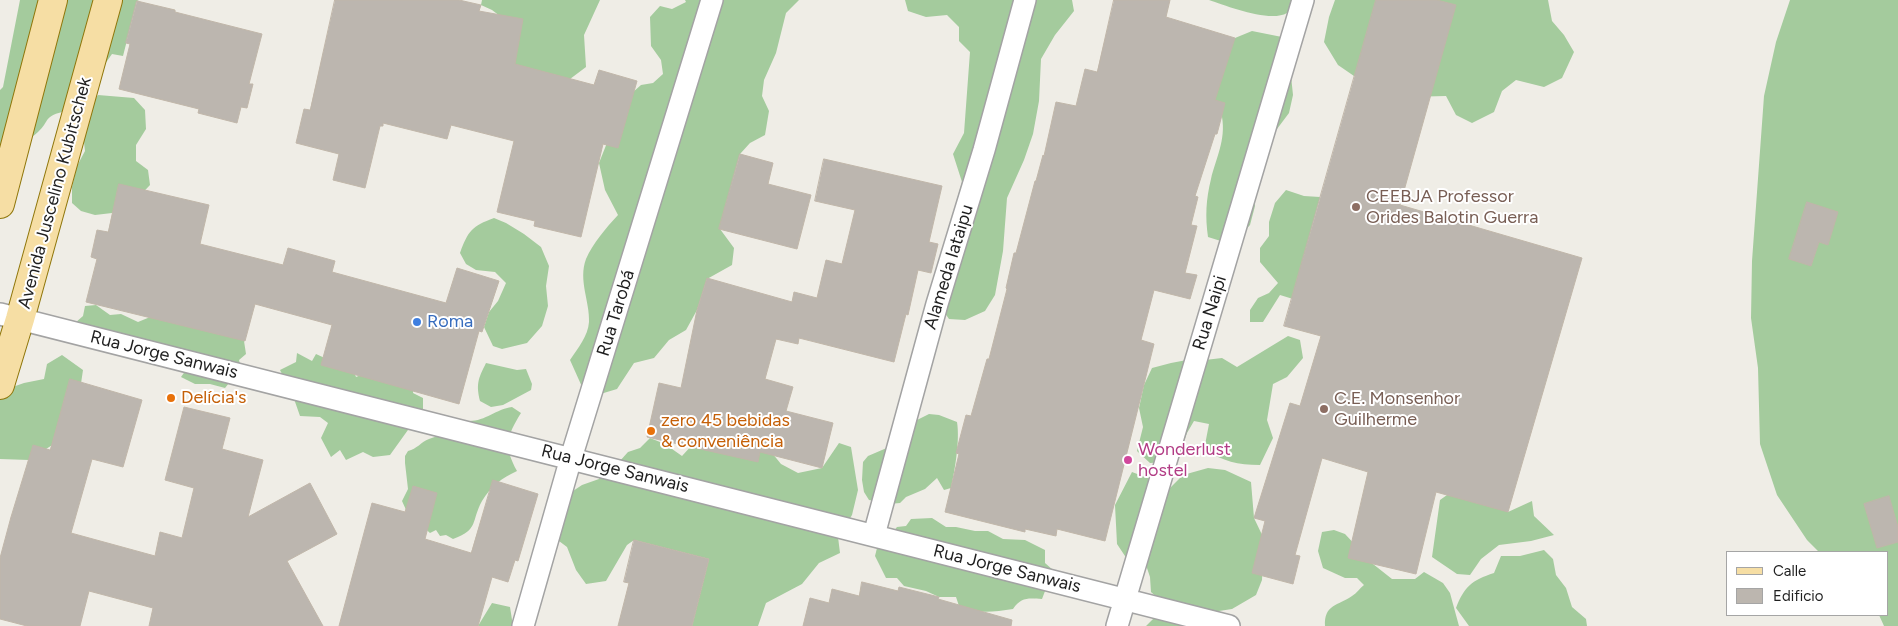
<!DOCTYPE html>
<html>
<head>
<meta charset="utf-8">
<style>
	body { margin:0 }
	#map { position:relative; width:1898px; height:626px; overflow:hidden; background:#efede6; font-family:Figtree,sans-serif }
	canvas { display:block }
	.legend { position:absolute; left:1726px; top:551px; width:162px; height:65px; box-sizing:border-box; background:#fff; border:1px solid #a5a5a5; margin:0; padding:6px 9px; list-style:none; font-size:15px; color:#1f1f1f }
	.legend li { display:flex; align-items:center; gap:10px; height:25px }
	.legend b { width:25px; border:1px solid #a5a5a5 }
</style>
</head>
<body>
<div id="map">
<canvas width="1898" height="626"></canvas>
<ul class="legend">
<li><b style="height:6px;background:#f6dea4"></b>Calle</li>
<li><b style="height:14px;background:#bcb6af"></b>Edificio</li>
</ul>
</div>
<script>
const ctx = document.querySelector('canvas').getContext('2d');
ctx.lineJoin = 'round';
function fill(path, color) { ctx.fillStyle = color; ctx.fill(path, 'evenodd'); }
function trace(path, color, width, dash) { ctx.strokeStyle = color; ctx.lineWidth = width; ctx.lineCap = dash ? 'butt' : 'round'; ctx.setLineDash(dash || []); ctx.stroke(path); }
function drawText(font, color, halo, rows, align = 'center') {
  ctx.font = font + ' Figtree,sans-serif'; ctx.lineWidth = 4; ctx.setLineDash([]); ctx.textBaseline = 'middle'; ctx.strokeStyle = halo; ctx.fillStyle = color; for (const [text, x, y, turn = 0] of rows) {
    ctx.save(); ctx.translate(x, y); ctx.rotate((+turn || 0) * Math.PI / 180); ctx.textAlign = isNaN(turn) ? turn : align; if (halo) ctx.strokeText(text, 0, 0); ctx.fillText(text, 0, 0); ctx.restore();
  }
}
fill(new Path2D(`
	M 20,0 L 139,0 L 137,1 L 123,56 L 112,54 L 93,81 L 68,101 L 62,112 C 43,117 50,121 38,132 C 30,140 19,144 10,149 L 0,145 L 0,90 L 3,87 Z
	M 482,0 L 600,0 L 584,35 L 586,67 L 570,79 L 515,94 L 513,26 L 492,10 L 481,5 Z
	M 685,0 L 799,0 L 786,13 L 776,53 L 764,80 L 762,96 L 769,111 L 765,135 L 750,143 L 740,154 L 720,229 L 734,248 L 732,265 L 707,279 L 697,310 L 686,330 L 669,340 L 654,358 L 634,363 L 617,389 L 597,395 L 583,389 L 570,360 C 578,348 588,336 589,322 C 590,302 578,280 586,259 C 593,243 606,228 618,215 L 605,190 L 599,163 L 624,100 L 641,85 L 653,83 L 663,74 L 661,60 L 651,46 L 650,17 L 660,6 L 672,9 L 686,2 Z
	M 905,0 L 1072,0 L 1074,11 L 1055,35 L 1041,59 L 1039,101 L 1033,134 L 1024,160 L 1007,198 L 1003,251 L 995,295 L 985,311 L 965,320 L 949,319 L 940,306 L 950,260 L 956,203 L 962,182 L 953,154 L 964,133 L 970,52 L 959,41 L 959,27 L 947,15 L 926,17 L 908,11 Z
	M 1209,0 L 1300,0 L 1299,3 C 1296,6 1291,11 1287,13 C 1270,23 1227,6 1209,0 Z
	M 1335,0 L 1548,0 L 1552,21 L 1564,35 L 1574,52 L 1562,78 L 1544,87 L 1516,80 L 1502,91 L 1494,112 L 1472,123 L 1456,115 L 1446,96 L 1407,97 L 1376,82 L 1354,76 L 1338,65 L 1324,42 L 1329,17 Z
	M 1790,0 L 1898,0 L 1898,626 L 1884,626 L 1879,615 L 1887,615 L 1887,552 L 1819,552 L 1807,540 L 1777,495 L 1760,444 L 1758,368 L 1751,318 L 1752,261 L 1764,96 L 1776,42 Z
	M 1252,31 L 1287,38 L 1293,95 L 1289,113 L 1268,141 L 1254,198 L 1255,206 L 1250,225 L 1240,236 L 1224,242 L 1208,237 C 1205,217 1206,199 1211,179 C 1216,158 1226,140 1222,117 C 1221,111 1212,104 1208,99 L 1216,52 L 1235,38 Z
	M 98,95 L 134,98 L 145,110 L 146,129 L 136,145 L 136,161 L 148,170 L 150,185 L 131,205 L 112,213 L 95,215 L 81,211 L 72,203 L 72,187 L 77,166 L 85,151 L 83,133 L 89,108 Z
	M 1286,190 L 1304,196 L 1320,197 L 1293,299 L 1280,295 L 1263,322 L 1250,322 L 1250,310 L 1258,298 L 1269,293 L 1278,283 L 1260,262 L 1260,248 L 1269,236 L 1269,222 L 1275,203 Z
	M 494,218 L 506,223 L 524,234 L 541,247 L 549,266 L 546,286 L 548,306 L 542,326 L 527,343 L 502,349 L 493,346 L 484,327 L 489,312 L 498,301 L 506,283 L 495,272 L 476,270 L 466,264 L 460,253 C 468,231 472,226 494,218 Z
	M 96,305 L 110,315 L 121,314 L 138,322 L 155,315 L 242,328 L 246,354 L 239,360 L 242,373 L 233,378 L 225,388 L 210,384 L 195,384 L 181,377 L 186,370 L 75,323 L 83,316 L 85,306 Z
	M 1288,336 L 1300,340 L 1303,358 L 1287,377 L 1273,384 L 1267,420 L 1273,438 L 1260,465 C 1237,465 1224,461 1204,450 L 1209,424 L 1194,421 L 1187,433 L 1180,452 L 1168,462 L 1150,463 L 1137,451 L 1143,427 L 1139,408 L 1144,385 L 1152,368 L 1171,363 L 1192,359 L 1205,360 L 1222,358 L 1237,367 Z
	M 297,353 L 312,361 L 316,354 L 329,360 L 352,366 L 356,377 L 366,373 L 414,382 L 413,393 L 423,398 L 423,409 L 390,455 L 373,457 L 363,452 L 346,460 L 340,450 L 331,457 L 321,438 L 328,423 L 320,417 L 300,416 L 293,396 L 280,370 L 296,362 Z
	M 62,355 L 83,370 L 74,431 L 29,460 L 0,459 L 0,400 L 4,390 L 24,383 L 44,379 L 47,364 Z
	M 486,363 L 517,370 L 526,369 L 532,384 L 531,390 L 503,405 L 491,407 L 480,401 C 476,384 478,379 486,363 Z
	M 512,407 L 521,413 C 506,437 504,447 517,471 C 502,478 491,486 482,501 C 471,521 479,530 453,539 L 446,535 L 440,536 L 436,530 L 430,533 L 407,512 L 402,501 L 408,489 L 405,463 L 405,456 L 408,451 C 417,449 421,442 429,439 C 445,433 457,436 469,421 C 486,421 496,409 512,407 Z
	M 929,414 L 939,415 L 957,422 C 960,440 955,470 951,488 L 944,490 L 937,478 L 925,489 L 906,497 L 900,503 L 889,504 L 869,500 L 864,492 L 862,480 L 863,462 L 868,456 L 889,447 L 917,420 Z
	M 650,438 L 665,444 L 682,456 L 693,444 L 768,448 L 781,464 L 798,473 L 822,468 L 839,443 L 851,447 L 858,490 L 852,515 L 838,537 L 840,553 L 819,563 L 802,584 L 766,603 L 758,626 L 692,626 L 709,559 L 634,540 L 627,545 L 606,581 L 586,584 L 576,570 L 567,547 L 559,541 L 561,523 L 570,493 L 582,485 L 599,479 L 605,467 L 619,462 L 628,452 L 640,448 Z
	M 1208,468 L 1225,470 L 1251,482 L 1254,518 L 1264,539 L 1262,580 L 1256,595 L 1232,609 L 1206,613 L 1210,626 L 1146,626 L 1159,613 L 1173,612 L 1151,592 L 1150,577 L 1145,562 L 1127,559 L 1117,544 L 1115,505 L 1132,472 L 1153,480 L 1165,493 L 1183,475 Z
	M 1447,495 L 1489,499 L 1508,512 L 1532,501 L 1534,516 L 1554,535 L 1531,541 L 1499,545 L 1481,559 L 1470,575 L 1457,574 L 1432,557 L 1440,500 Z
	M 932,518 L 946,527 L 956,527 L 975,531 L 988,531 L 1003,539 L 1025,540 L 1045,550 L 1045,563 L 1053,570 L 1042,599 C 1028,598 1021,597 1013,609 C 995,612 979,613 960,609 L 956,597 L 939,597 L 926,591 L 904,586 L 897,578 L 886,578 L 875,556 L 878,544 L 888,538 L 897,527 L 906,526 L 911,519 Z
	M 1334,530 L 1345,534 L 1373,564 L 1392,579 L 1415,579 L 1424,572 L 1443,583 L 1450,593 L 1459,626 L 1325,626 C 1324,604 1338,606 1352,596 C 1357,593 1360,588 1364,585 L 1357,578 L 1345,578 L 1323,568 L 1318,551 L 1322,532 Z
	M 1544,550 L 1553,559 L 1556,575 L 1566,588 L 1572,607 L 1586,619 L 1587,626 L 1469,626 L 1456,608 C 1464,587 1472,580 1494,573 L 1501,556 L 1520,556 Z
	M 492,603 L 510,607 L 513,626 L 478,626 Z`), '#a4cb9d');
const building = new Path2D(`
	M 335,0 L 459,0 L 481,5 L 479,11 L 523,19 L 515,64 L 594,85 L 599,70 L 637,81 L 618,148 L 603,144 L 581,237 L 534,226 L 535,221 L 497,212 L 514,141 L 451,125 L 447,139 L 383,123 L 383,126 L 380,126 L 365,188 L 333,180 L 339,154 L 296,143 L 304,109 L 310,110 Z
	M 1114,0 L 1170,0 L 1166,17 L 1235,38 L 1215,100 L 1225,103 L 1222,115 L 1217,134 L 1215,134 L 1195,196 L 1198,197 L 1191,225 L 1197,226 L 1185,273 L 1197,275 L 1190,299 L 1154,290 L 1141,340 L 1154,344 L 1105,541 L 1057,529 L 1056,536 L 1025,529 L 1025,532 L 945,512 L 959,454 L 956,453 L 966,415 L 971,416 L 987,359 L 989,359 L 1007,289 L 1006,288 L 1014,253 L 1016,253 L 1035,181 L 1036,181 L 1043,155 L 1044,156 L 1056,102 L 1076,106 L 1085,69 L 1097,72 Z
	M 1376,0 L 1437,0 L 1456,5 L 1400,205 L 1582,258 L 1508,512 L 1436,492 L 1416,574 L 1348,558 L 1368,472 L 1322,458 L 1295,555 L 1300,556 L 1293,584 L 1252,573 L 1265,521 L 1254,518 L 1290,403 L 1300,406 L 1321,336 L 1284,326 Z
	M 137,1 L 175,10 L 175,12 L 262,34 L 249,84 L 253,84 L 247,108 L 241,107 L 237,123 L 198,113 L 199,109 L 119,89 L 130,44 L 126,43 Z
	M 740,154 L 773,163 L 768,184 L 811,195 L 797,249 L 719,229 Z
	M 824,159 L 942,186 L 929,242 L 938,244 L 931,273 L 918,270 L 908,315 L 906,314 L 894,362 L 799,338 L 798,344 L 776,339 L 765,379 L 793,387 L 786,411 L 833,423 L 822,468 L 760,452 L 758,462 L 647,437 L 659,383 L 681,388 L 697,310 L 707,278 L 792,302 L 794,292 L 817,298 L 826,260 L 842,264 L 855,210 L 815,201 Z
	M 119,184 L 209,205 L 200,244 L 283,265 L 288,248 L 335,261 L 332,272 L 446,303 L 457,268 L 499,281 L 482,332 L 479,331 L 459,404 L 321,365 L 332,325 L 255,304 L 245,341 L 86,302 L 97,259 L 91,257 L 97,230 L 108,232 Z
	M 1807,202 L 1838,212 L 1828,245 L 1819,242 L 1811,266 L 1789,259 Z
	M 70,379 L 142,400 L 123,467 L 92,459 L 71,533 L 155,556 L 160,532 L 182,538 L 194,488 L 165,480 L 184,407 L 230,418 L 222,449 L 263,460 L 248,517 L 310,483 L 337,534 L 287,561 L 323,626 L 149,626 L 153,608 L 89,591 L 80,626 L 27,626 L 0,619 L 0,558 L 11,517 L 33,445 L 50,450 Z
	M 493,480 L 538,494 L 518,561 L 515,560 L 508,582 L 492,577 L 478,626 L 339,626 L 372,503 L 405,512 L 413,486 L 437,493 L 425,539 L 471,553 Z
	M 1889,496 L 1898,527 L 1898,542 L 1877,548 L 1864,504 Z
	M 634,540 L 709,559 L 692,626 L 618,626 L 629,583 L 624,582 Z
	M 862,582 L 898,591 L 899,587 L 939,597 L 938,599 L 1012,620 L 1011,626 L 803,626 L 810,598 L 829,603 L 832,589 L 859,596 Z`);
fill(building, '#bcb6af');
trace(building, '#c0b6a9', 1);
const minor = new Path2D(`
	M 0,314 L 1229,626
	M 874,535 L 937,304 L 984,150 L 1025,0
	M 523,626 L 571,458 L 712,0
	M 1117,626 L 1303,0`);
const primary = new Path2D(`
	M 0,204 L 53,0
	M 0,385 L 20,319 L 108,0`);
trace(minor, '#a3a3a3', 24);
trace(primary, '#8f760a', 30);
trace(minor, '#fff', 21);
trace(primary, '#f6dea4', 28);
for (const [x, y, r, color] of [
	[1356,207,5,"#8d6e63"],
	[417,322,5,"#3f7fe0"],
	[171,398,5,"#e8710a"],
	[1324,409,5,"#8d6e63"],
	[651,431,5,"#e8710a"],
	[1128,460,5,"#d1479c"]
]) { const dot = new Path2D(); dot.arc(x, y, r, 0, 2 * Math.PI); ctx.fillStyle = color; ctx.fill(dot); trace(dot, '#fff', 2); }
drawText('18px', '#1f1f1f', '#fff', [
	["Avenida Juscelino Kubitschek",55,193,-75],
	["Alameda Iataipu",949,267,-73],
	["Rua Tarobá",616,313,-73],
	["Rua Naipi",1210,313,-73],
	["Rua Jorge Sanwais",164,355,14],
	["Rua Jorge Sanwais",615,469,14],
	["Rua Jorge Sanwais",1007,569,14]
]);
drawText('18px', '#785e54', '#fff', [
	["CEEBJA Professor",1366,197],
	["Orides Balotin Guerra",1366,218],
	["C.E. Monsenhor",1334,399],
	["Guilherme",1334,420]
], 'left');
drawText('18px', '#366cbe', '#fff', [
	["Roma",427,322]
], 'left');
drawText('18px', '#c56008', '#fff', [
	["Delícia's",181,398],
	["zero 45 bebidas",661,421],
	["& conveniência",661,442]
], 'left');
drawText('18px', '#b23c85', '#fff', [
	["Wonderlust",1138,450],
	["hostel",1138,471]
], 'left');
</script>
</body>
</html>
